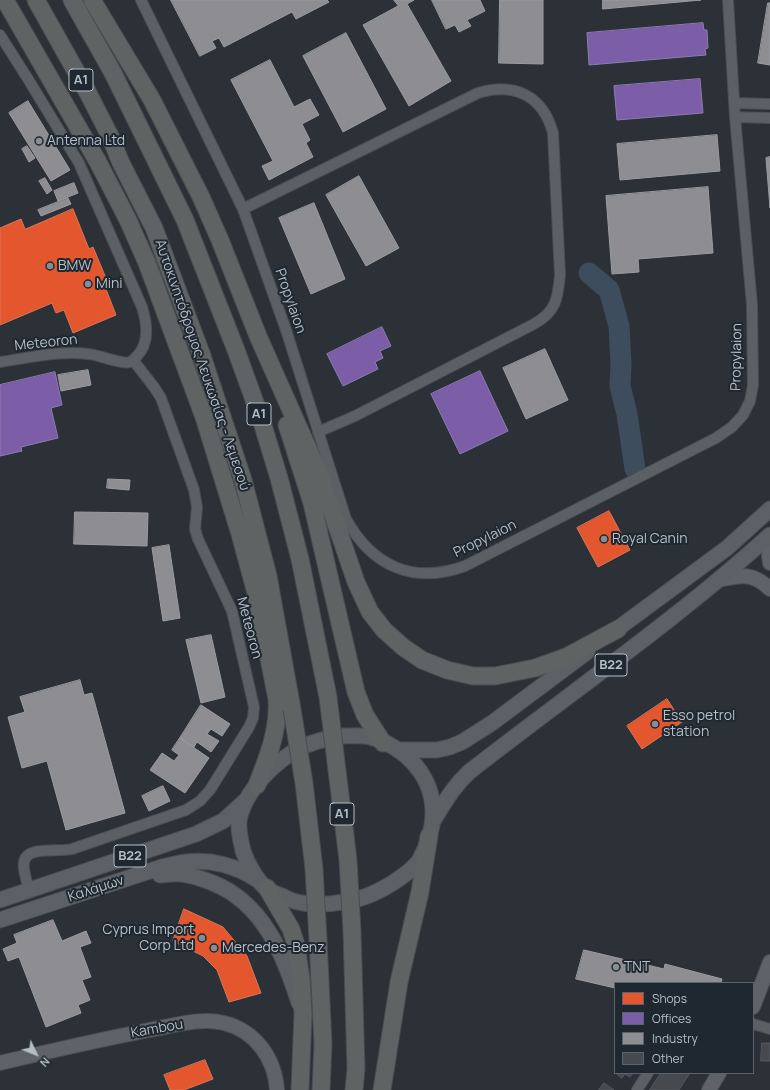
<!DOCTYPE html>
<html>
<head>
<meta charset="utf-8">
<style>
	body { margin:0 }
	#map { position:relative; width:770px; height:1090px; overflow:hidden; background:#2c3137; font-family:Manrope,sans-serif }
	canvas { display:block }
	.legend { position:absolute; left:614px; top:982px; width:140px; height:92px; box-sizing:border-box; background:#1f2830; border:1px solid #5b646c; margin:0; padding:5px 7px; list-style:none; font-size:12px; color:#b6bec6 }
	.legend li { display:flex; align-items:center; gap:8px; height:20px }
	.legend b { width:20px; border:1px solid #5b646c }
	.north { position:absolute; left:16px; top:1034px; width:40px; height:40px; -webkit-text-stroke:3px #1f2830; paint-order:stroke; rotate:133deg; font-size:11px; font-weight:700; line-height:16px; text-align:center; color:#b6bec6 }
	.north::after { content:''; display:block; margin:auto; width:14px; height:18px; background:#b6bec6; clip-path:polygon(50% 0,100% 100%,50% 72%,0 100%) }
</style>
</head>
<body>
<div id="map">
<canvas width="770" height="1090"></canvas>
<ul class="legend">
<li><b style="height:11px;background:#e4572e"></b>Shops</li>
<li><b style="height:11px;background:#7b5ea7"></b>Offices</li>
<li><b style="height:11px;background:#8d8d92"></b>Industry</li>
<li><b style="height:11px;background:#464a4f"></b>Other</li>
</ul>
<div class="north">N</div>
</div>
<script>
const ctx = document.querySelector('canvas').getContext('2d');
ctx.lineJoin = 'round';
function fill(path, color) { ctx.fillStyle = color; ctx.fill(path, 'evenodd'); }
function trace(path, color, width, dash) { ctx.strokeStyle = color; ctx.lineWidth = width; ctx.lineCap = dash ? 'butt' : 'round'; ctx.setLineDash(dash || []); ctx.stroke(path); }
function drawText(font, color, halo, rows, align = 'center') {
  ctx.font = font + ' Manrope,sans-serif'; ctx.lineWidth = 4; ctx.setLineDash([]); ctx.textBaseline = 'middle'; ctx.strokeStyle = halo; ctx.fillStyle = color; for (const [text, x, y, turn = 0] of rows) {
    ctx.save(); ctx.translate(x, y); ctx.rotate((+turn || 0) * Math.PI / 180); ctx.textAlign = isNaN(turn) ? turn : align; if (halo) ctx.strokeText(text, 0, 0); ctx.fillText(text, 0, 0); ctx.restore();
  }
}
const shops = new Path2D(`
	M 73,209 L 89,249 L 93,247 L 108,283 L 104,284 L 116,315 L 73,333 L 64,310 L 56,313 L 52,303 L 0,325 L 0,228 L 21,219 L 25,229 Z
	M 609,511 L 630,550 L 598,567 L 577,528 Z
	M 667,699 L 682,722 L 642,749 L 627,726 Z
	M 184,909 L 223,927 L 247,956 L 261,993 L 229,1002 L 217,970 L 203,956 L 173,941 Z
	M 205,1060 L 213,1079 L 184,1090 L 170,1090 L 164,1075 Z`);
fill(shops, '#e4572e');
trace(shops, '#d6765c', 1);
const offices = new Path2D(`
	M 703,23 L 704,30 L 707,30 L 708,48 L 705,49 L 706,55 L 589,65 L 587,33 Z
	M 700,79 L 703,113 L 617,120 L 614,86 Z
	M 382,327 L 391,346 L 380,351 L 383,358 L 375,362 L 378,369 L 343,386 L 327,354 Z
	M 480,371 L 508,431 L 460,454 L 431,394 Z
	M 55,372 L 62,405 L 51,408 L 58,438 L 21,447 L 22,451 L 0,456 L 0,385 Z`);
fill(offices, '#7b5ea7');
trace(offices, '#8d7bb0', 1);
const industry = new Path2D(`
	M 171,0 L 327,0 L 329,2 L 296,19 L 292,12 L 224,47 L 219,38 L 212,41 L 216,48 L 200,56 Z
	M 394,0 L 414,0 L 407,4 L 451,81 L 409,106 L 363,25 L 398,6 Z
	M 432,0 L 480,0 L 485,11 L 467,20 L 471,26 L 459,32 L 455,25 L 446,29 Z
	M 500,0 L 543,0 L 543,64 L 499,63 Z
	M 603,0 L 701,0 L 603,9 Z
	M 768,3 L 770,3 L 770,65 L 758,63 Z
	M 346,33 L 386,109 L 343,132 L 303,56 Z
	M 270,60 L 294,107 L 310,99 L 319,115 L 302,124 L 310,140 L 306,143 L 313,157 L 269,180 L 262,166 L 273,161 L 231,80 Z
	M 28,101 L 70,170 L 51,181 L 9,113 Z
	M 717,135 L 720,171 L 620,180 L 617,144 Z
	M 27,146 L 35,158 L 29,162 L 22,149 Z
	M 770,157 L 770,208 L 766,158 Z
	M 359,176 L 399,248 L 366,266 L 326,195 Z
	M 45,178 L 52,190 L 47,194 L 39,181 Z
	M 74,183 L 78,193 L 58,201 L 54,191 Z
	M 708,187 L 713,253 L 638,259 L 639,272 L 612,274 L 606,196 Z
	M 68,198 L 71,204 L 41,216 L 38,210 Z
	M 314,203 L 345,279 L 311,294 L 279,218 Z
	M 545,349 L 568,400 L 526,419 L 503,368 Z
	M 88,370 L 91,385 L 61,391 L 58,375 Z
	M 108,479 L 130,480 L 129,490 L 107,488 Z
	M 75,512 L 148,513 L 147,546 L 74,544 Z
	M 169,545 L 180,618 L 163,621 L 152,548 Z
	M 211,635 L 225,697 L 201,703 L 186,640 Z
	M 80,680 L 84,695 L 92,693 L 125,813 L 66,830 L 47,761 L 22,768 L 8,717 L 25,712 L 20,697 Z
	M 201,705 L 230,724 L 222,736 L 211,729 L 207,734 L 219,741 L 211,752 L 197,742 L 194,747 L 180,738 Z
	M 180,738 L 209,758 L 185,793 L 150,770 L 162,753 L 174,761 L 179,755 L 172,750 Z
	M 163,786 L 170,801 L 149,811 L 142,796 Z
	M 53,920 L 62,941 L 86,931 L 91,943 L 80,947 L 91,977 L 82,980 L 90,1000 L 78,1005 L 81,1013 L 46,1027 L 19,957 L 8,961 L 3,949 L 17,943 L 14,935 Z
	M 584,950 L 664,969 L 665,964 L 722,979 L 721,983 L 615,983 L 615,988 L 576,979 Z`);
fill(industry, '#8d8d92');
trace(industry, '#999ca2', 1);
trace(new Path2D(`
	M 589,273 L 609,290 L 619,326 L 621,364 L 620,386 L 627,414 L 635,469`), '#3d4d5d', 21);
const building = new Path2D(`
	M 762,1043 L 770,1043 L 770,1061 L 761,1061 Z
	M 616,1073 L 633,1073 L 630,1077 L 625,1074 L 622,1078 Z
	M 661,1073 L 690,1073 L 679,1090 L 650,1090 Z
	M 604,1083 L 614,1090 L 599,1090 Z`);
fill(building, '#464a4f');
trace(building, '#53585e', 1);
const street = new Path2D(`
	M 141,0 L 243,209 L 286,330 L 346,519 C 372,566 413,585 465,566 L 716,438 L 732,427 L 743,415 L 750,401 L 753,385 L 752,305 L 735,117 L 728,0
	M 0,35 L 28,79 L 79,163 L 142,307 C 147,323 150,343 137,356 C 135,358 133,361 130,362 C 123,365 99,355 89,354 C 59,350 29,358 0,362
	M 734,103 L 770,104
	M 735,117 L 770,118
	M 243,209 L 478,93 C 515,82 543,96 553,133 L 560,275 C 558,298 556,312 534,324 L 355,416 L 318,432
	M 29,890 C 27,883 25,876 24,869 C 20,843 57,853 72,849 L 186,810 L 200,801 L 210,790 L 249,727 L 253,718 L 254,707 L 232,611 L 198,539 L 195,529 L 197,507 L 194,490 L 161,398 L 154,387 L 133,360
	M 753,1024 L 770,1029
	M 637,1090 L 648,1073`);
const secondary = new Path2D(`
	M 770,546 L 769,556 L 770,563
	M 718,580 C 740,575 753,572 770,589
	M 753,1007 L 770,962
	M 0,1063 C 50,1051 99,1040 149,1030 C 173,1026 200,1017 224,1023 C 256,1031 275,1059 277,1090
	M 709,1090 L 719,1073`);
const primary = new Path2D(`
	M 609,635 L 727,548 L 770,509
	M 343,736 C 352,736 361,735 370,737 C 382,740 395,747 405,755 C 439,784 440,824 419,861 C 416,865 411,869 408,872 C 389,887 367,899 343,902 C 327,905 301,906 286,898 C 280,895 273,893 267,889 C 257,881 247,863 243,851 C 241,841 238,831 239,821 C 244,791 276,760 302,747 C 315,741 328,738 343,736 Z
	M 399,750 L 437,750 L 450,747 L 462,742 L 492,723 L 587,652
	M 433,821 C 445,802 452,788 469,772 C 570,693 675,621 770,535
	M 160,875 C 167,875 174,873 181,874 C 192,875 203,879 213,883 C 263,903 284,955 299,1003
	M 0,900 L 196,834 L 223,821 L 245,801
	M 0,920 L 162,867 C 170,865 179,863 187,862 C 211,859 236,866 256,879`);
const highway = new Path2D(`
	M 5,0 L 98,162 L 128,220 L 147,263 L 204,417 L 240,534 L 256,593 L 277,699 C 279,730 268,757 257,785
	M 36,0 L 87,91 L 110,136 L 121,163 L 154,228 L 201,353 L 243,480 L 268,576 L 292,709
	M 72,0 L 113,73 L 185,220 L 236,350 L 261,419 L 279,478 L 300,559 L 328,697
	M 92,0 L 152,100 L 201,197 L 220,240 L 258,336 L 318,471 L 356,582 L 370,612 L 384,630 L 403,647 L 422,660 L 447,670 L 473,676 L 495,676 L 535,668 L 566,657 L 618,629
	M 287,425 L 312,503 L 356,692 L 365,715 L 383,743
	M 267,888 L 291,929 L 296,945 L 301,979 L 303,1014 L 300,1090
	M 352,931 L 356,1069 L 354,1090
	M 318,940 L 323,1044 L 321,1090
	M 382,1090 L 399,982 L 420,892 L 429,836`);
trace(street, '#4a4d51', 12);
trace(secondary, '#4a4d51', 16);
trace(primary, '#494e53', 17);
trace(highway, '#484d52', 19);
trace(street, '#5b6064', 10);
trace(secondary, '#5f6369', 14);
trace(primary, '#5d6166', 15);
trace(highway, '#606364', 17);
const highwayBridge = new Path2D(`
	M 328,697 L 348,860 L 352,931
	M 292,709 L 304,783 L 314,869 L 318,940`);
trace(highwayBridge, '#484d52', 19, []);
trace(highwayBridge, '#606364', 17);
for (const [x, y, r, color] of [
	[39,141,4,"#868d94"],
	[50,266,4,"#868d94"],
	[88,284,4,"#868d94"],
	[604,539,4,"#868d94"],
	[655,724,4,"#868d94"],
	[202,938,4,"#868d94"],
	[214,948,4,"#868d94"],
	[616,967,4,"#868d94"]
]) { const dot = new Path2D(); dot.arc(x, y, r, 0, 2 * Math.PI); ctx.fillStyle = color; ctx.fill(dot); trace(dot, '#1f2830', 1.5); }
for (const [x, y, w] of [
	[81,80,24],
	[259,414,24],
	[611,665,32],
	[342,814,24],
	[130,856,32]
]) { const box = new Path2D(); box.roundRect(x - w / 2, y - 11, w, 22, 3); ctx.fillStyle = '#1f2830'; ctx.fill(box); trace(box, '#b6bec6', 1); }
drawText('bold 13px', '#b6bec6', null, [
	["A1",81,80],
	["A1",259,414],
	["B22",611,665],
	["A1",342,814],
	["B22",130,856]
]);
drawText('14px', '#b6bec6', '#1f2830', [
	["Antenna Ltd",47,141],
	["BMW",58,266],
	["Mini",96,284],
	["Royal Canin",612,539],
	["Esso petrol",663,716],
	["station",663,732],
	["Cyprus Import",194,930,"right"],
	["Corp Ltd",194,946,"right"],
	["Mercedes-Benz",222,948],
	["TNT",624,967]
], 'left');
drawText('14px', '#b6bec6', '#1f2830', [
	["Propylaion",290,301,71],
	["Meteoron",46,343,-6],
	["Propylaion",737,357,-89],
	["Αυτοκινητόδρομος Λευκωσίας - Λεμεσού",202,365,71],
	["Propylaion",485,539,-26],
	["Meteoron",249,628,75],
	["Καλάμων",96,889,-18],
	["Kambou",157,1029,-10]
]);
</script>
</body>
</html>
